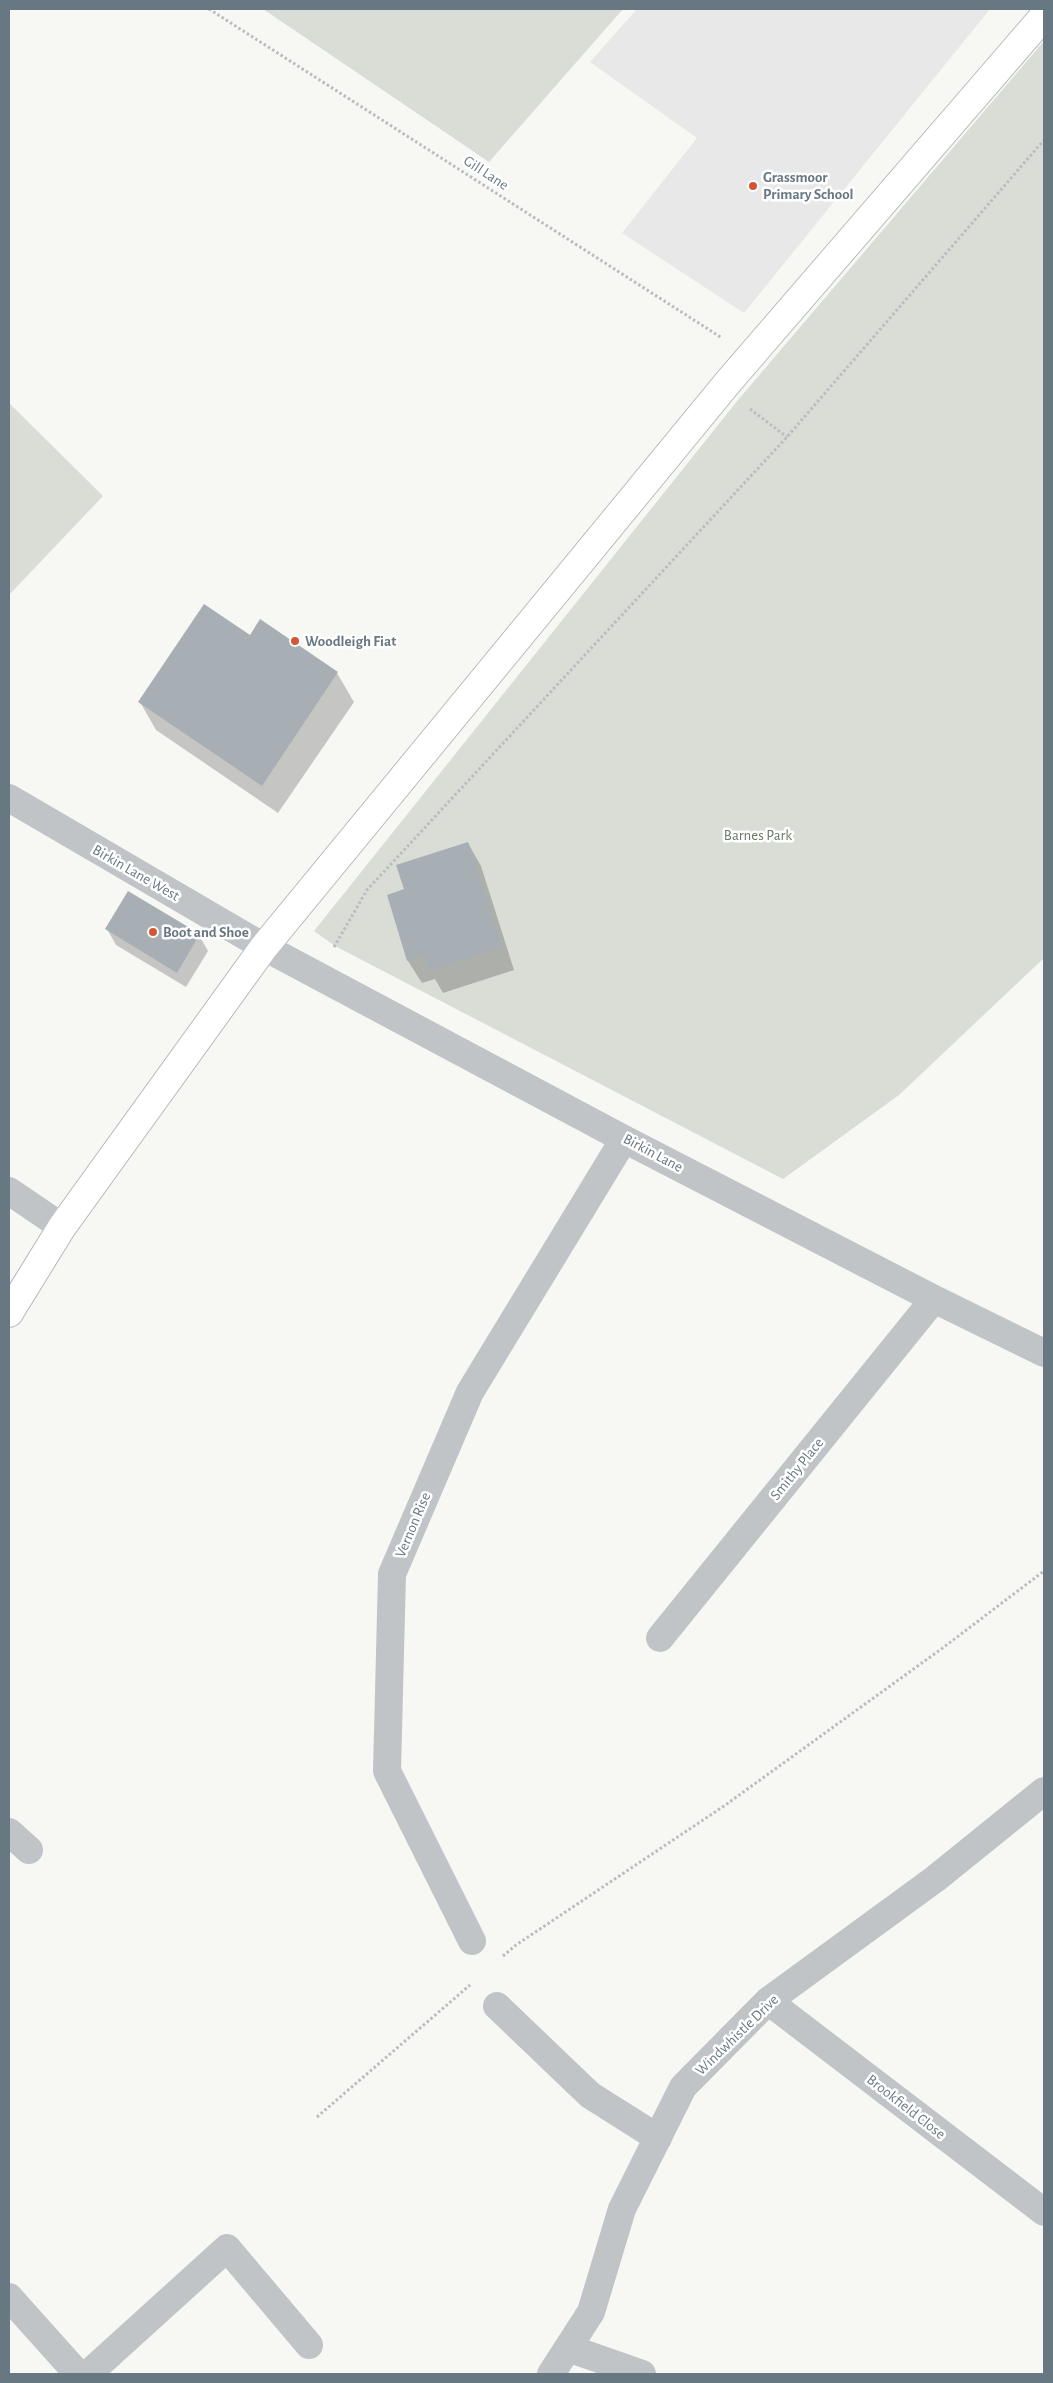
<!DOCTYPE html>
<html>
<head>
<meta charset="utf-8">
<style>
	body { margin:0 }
	#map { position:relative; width:1053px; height:2383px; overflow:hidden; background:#f7f7f4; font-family:"Alegreya Sans",sans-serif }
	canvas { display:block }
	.frame { position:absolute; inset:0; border:10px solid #687882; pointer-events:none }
</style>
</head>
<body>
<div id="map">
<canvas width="1053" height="2383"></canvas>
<div class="frame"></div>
</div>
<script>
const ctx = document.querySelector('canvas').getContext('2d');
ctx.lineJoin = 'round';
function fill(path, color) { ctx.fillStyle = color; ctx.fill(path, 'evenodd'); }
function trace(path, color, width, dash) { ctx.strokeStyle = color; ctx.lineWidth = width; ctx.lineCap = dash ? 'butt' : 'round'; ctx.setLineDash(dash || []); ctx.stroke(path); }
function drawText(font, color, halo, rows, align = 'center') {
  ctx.font = font + ' "Alegreya Sans",sans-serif'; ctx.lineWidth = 5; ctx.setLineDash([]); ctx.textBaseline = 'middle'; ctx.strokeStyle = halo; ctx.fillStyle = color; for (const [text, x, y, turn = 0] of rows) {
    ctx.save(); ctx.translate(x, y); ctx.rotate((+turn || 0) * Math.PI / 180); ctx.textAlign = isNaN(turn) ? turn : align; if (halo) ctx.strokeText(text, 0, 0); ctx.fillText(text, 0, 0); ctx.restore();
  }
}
fill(new Path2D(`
	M 637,9 L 990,9 L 744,313 L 622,233 L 697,138 L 590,62 Z`), '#e7e8e7');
fill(new Path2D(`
	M 263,9 L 623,9 L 489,162 Z
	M 1044,41 L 1044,958 L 899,1095 L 783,1179 L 335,946 L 314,931 L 738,400 Z
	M 9,403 L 103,496 L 9,595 Z`), '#d9ddd5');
fill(new Path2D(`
	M 261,621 L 337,673 L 354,702 L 278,813 L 156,730 L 140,702 L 250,637 Z
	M 468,843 L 481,866 L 514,970 L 443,993 L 435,979 L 422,983 L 408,961 L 388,896 L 406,890 Z
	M 107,929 L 199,935 L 208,951 L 186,987 L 116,945 Z`), '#0003');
fill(new Path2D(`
	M 204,604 L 250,635 L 260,619 L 338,672 L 262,786 L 138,702 Z
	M 468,842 L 502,947 L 429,971 L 424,956 L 407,961 L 387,895 L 404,889 L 396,865 Z
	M 128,891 L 200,934 L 177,973 L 105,929 Z`), '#a8afb4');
const major = new Path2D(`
	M 9,1313 L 62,1227 L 264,947 L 729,381 L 1044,16`);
trace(major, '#b4b8bb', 30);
trace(new Path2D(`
	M 209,9 L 722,338
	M 750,409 L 787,437
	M 334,947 L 367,890 L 787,437 L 1044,140
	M 503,1956 L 516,1945 L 724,1806 L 944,1647 L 1044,1571
	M 317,2117 L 470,1985`), '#babdbf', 3, [2.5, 2.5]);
trace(new Path2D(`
	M 9,798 L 264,947 L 624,1139 L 934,1299 L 1044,1353
	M 9,1191 L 62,1227
	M 660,1638 L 934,1299
	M 9,1832 L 29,1850
	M 472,1941 L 387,1771 L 392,1574 L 470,1392 L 624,1139
	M 768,2001 L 1044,2212
	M 497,2006 L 590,2095 L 658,2138
	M 9,2297 L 78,2374
	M 568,2348 L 642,2374
	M 88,2374 L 227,2248 L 309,2345
	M 551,2374 L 591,2312 L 622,2209 L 683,2087 L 768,2001 L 935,1879 L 1044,1791`), '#c0c4c7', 28);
trace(major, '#fff', 28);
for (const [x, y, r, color] of [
	[753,186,5,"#d35537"],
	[295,641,5,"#d35537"],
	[153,932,5,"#d35537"]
]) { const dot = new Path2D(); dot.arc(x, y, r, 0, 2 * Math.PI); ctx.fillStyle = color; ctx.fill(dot); trace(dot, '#fff', 2); }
drawText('15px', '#687882', '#fff', [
	["Gill Lane",486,173,33],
	["Birkin Lane West",136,873,30],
	["Birkin Lane",653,1153,28],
	["Smithy Place",797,1469,-51],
	["Vernon Rise",413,1525,-67],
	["Windwhistle Drive",737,2035,-44],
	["Brookfield Close",906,2107,38]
]);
drawText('bold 15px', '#687882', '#fff', [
	["Grassmoor",763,177],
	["Primary School",763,194],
	["Woodleigh Fiat",305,641],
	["Boot and Shoe",163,932]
], 'left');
drawText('15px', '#6b7a67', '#fff', [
	["Barnes Park",758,835]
]);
</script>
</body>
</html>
